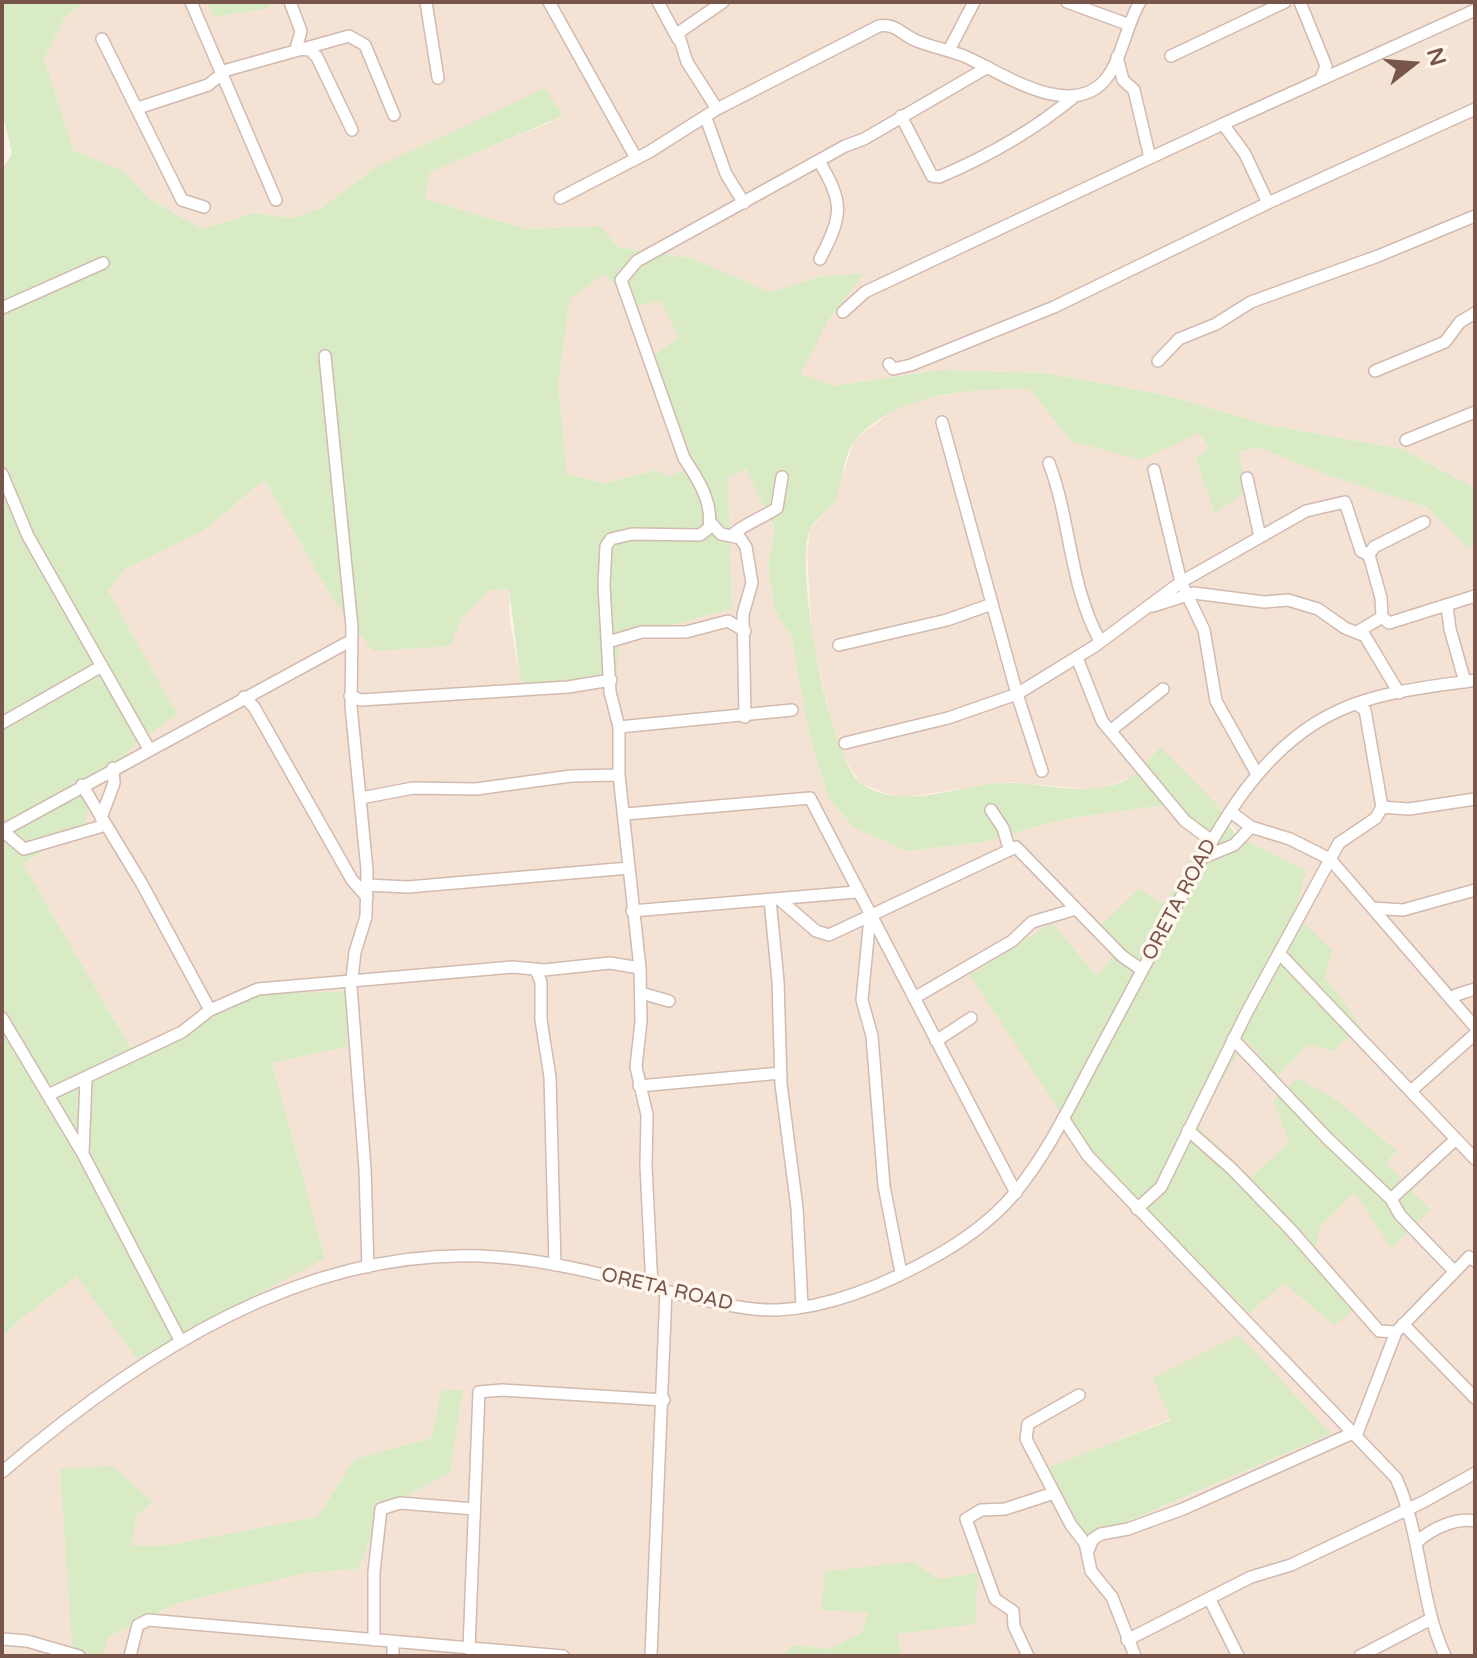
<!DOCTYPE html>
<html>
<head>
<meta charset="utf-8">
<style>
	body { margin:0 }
	#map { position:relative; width:1477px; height:1658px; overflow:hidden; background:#fdf2e7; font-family:"Varela Round",sans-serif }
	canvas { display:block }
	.frame { position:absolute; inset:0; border:4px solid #77554b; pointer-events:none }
	.north { position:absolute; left:1373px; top:24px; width:80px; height:80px; -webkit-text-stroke:6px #fff6ee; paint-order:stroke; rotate:73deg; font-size:22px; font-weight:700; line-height:32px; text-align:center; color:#77554b }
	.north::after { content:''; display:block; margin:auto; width:28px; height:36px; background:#77554b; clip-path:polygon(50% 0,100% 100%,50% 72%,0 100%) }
</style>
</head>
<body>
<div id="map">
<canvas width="1477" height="1658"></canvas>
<div class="frame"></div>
<div class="north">N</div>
</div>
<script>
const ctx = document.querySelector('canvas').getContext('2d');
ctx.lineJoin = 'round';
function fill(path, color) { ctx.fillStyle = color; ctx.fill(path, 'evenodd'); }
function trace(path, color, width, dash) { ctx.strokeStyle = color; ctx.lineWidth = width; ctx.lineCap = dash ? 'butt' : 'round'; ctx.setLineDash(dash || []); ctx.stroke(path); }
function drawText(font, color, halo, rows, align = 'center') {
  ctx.font = font + ' "Varela Round",sans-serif'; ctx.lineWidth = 7; ctx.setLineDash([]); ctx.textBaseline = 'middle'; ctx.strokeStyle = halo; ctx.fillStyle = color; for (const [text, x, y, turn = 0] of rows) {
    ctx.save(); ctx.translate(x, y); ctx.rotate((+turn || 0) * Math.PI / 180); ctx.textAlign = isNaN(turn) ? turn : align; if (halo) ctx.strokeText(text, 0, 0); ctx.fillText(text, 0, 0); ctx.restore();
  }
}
fill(new Path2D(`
	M 85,2 L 207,2 L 214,17 L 265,9 L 273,2 L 1475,2 L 1475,488 L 1402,449 L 1268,425 L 1165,395 L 1046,373 L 939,370 L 834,386 L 799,374 L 828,321 L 864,274 L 819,277 L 770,292 L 691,258 L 618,247 L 599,226 L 526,229 L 425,199 L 429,172 L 563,117 L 375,168 L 321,208 L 293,218 L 254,213 L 202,229 L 148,198 L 124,171 L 74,151 L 44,59 L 65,17 Z
	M 604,273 L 634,307 L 660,300 L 679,337 L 651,359 L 697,465 L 669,477 L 656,470 L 604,483 L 567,474 L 558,384 L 570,299 Z
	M 981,388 L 1030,388 L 1071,441 L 1199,433 L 1209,448 L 1239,452 L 1258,447 L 1324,474 L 1428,508 L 1467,547 L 1475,545 L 1475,1656 L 901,1656 L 896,1634 L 975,1623 L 869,1612 L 861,1633 L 829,1649 L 793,1645 L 781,1656 L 102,1656 L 110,1636 L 178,1603 L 306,1573 L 358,1569 L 380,1517 L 410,1494 L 450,1473 L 463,1390 L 443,1390 L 431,1438 L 355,1459 L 317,1517 L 168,1545 L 131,1547 L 136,1516 L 153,1502 L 60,1469 L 74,1655 L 2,1656 L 2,1338 L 22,1318 L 77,1276 L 325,1258 L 272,1063 L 346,1047 L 181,1033 L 130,1047 L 23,864 L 86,823 L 90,790 L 136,744 L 176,714 L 108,591 L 125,569 L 205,530 L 264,480 L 332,598 L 450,646 L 462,618 L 489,590 L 510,589 L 509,614 L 521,684 L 631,636 L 732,609 L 728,477 L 747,469 L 775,529 L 768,565 L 774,608 L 792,638 L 808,728 L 828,797 L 854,828 L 907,851 L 983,842 L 1064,819 L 1166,805 L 1199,842 L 1164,905 L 1120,947 L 1097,976 L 1052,923 L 971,975 L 1249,1313 L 1315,1251 L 1320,1226 L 1397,1152 L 1273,1100 L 1290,1142 L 1250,1179 L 1195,1125 L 1246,1039 L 1277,1077 L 1308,1045 L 1325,977 L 1294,914 L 1218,806 L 1132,777 L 1098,790 L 1008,782 L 899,798 L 861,784 L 837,747 L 812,638 L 807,553 L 810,529 L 834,502 L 854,440 L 901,404 ZM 1171,1419 L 1331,1434 L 1088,1539 L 1050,1467 Z`), '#f4e3d5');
fill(new Path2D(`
	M 2,2 L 85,2 L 65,17 L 44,59 L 74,151 L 124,171 L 148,198 L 202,229 L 254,213 L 293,218 L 321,208 L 375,168 L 545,88 L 563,116 L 430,172 L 425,199 L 526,229 L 600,226 L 618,247 L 691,258 L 770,292 L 819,277 L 865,273 L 828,321 L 800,374 L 834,386 L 939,370 L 1046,373 L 1165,395 L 1268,425 L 1402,449 L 1475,488 L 1475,545 L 1468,548 L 1428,508 L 1324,474 L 1258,447 L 1239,452 L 1245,492 L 1215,513 L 1196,459 L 1209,448 L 1199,433 L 1141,460 L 1071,441 L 1030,389 C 973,388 896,393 856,439 C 842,455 844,484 834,502 C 828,512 814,519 810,529 C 794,567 829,764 863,785 C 909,813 963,781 1012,783 C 1051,784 1095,799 1131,777 C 1142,770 1151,756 1161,747 L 1218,806 L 1236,836 L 1306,870 L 1295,914 L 1332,950 L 1325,977 L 1361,1026 L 1333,1051 L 1308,1045 L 1277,1077 L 1246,1040 L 1196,1125 L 1251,1178 L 1289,1142 L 1273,1100 L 1298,1078 L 1336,1100 L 1397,1151 L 1386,1163 L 1430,1210 L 1391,1248 L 1355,1192 L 1320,1226 L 1315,1251 L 1360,1306 L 1334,1325 L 1284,1283 L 1249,1313 L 1079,1141 L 970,975 L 1052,923 L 1097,976 L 1120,947 L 1099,927 L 1139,889 L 1164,904 L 1199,842 L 1166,805 L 1064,819 L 983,842 L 907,851 L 854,828 L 828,797 L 808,729 L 792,638 L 774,608 L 768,565 L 775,529 L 746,469 L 728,478 L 732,609 L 631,636 L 619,644 L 617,676 L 521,684 L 509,589 L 489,590 L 462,618 L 450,646 L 373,651 L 332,598 L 264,480 L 205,530 L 125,569 L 108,591 L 177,714 L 136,744 L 91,790 L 86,823 L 23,864 L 130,1047 L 181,1033 L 248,995 L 352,991 L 346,1047 L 272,1063 L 325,1258 L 137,1359 L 77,1276 L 22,1318 L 2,1338 L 2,169 L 12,154 L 2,110 ZM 604,274 L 634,307 L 660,301 L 679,337 L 650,358 L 696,465 L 669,477 L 656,470 L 604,483 L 567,474 L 558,384 L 570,299 Z
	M 207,2 L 273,2 L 265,9 L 213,17 Z
	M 1239,1335 L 1331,1434 L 1087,1539 L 1049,1467 L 1171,1420 L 1153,1378 Z
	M 442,1390 L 463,1390 L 450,1473 L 410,1494 L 380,1517 L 358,1569 L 306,1573 L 178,1603 L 110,1636 L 102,1656 L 73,1656 L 60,1469 L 112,1466 L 153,1502 L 136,1516 L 132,1546 L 168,1545 L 317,1517 L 355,1459 L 431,1438 Z
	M 914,1562 L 938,1579 L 978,1573 L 975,1624 L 897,1634 L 901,1656 L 781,1656 L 793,1645 L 829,1649 L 861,1633 L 869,1612 L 821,1610 L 825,1571 Z`), '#d9ebc5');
const minor = new Path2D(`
	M 191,2 L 276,200
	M 290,2 L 301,31 L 296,49 L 310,50 L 317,57 L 352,130
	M 426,2 L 438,78
	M 549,2 L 636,158
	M 658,2 L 678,39
	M 1067,2 L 1127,24
	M 1300,2 L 1326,66 L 1321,79
	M 102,39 L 182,200 L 204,207
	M 949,50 L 974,2
	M 1171,56 L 1285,2
	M 138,108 L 208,85 L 227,70 L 349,36 L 365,45 L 394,115
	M 717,109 L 687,62 L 678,33 L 723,2
	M 901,116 L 932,176 L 939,177 C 989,156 1033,131 1075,96
	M 706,118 L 726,174 L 744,203
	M 1223,124 L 1475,10
	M 1150,158 L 1223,124 L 1245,154 L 1268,203
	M 819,161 C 844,204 843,214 820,259
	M 560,198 L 649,152 L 717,109 L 879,26 C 896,23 902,35 917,41 C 932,47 948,50 964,56 C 1001,72 1069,121 1105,80 C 1122,60 1126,25 1140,2
	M 2,308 L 103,263
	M 843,312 L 865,292 L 1150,158 L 1134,90 L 1123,80 L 1117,57
	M 325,356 L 352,627 L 351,706 L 367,870 L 366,917 L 355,952 L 351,987 L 365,1169 L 368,1267
	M 1158,361 L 1179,339 L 1216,324 L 1251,302 L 1378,256 L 1475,216
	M 889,364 L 893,369 L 911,365 L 1054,307 L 1268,203 L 1475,109
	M 1375,371 L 1445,342 L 1460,322 L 1475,313
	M 942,422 L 1017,694 L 1042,771
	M 1406,440 L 1475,412
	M 1049,463 C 1071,521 1069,585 1100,641
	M 1154,470 L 1181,582 L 1204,630 L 1216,701 L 1257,774
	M 2,474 L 28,536 L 149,749
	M 1247,478 L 1260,537
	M 710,522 L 721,534 L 740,538 L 746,547 L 752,583 L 743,614 L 745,717
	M 732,535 C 744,524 764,517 777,508 L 782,477
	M 1369,555 L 1374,547 L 1424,522
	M 1153,606 L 1194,593 L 1264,602 L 1288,600 L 1318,609 L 1345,628 L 1365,636 L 1399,693
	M 1447,606 L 1450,629 L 1465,682
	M 1382,617 L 1389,623 L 1475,596
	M 608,642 L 642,632 L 686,632 L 728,621 L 745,631
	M 839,645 L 947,620 L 992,604
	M 1077,658 L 1102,721 L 1185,821 L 1212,841
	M 350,696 L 361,700 L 568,687 L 611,680
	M 244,697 L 254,707 L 352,880 L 367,897
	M 2,723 L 102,666
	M 619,727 L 792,710
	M 1110,731 L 1163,689
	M 845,743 L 948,718 L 1017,694 L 1095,646 L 1181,582 L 1306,511 L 1345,502 L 1361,551 L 1369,555 L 1381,598 L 1382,617 L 1359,631
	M 82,785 L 142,884 L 210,1010
	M 361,798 L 413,788 L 476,789 L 571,776 L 619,775
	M 1382,807 L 1409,809 L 1475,799
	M 991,810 L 1003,828 L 1009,848
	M 1231,812 L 1251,827 L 1290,839 L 1330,859 L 1475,1027
	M 626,814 L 810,798 L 1016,1193
	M 101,818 L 114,783 L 113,768
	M 2,831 L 352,640
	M 3,831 L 24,849 L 106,825
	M 1202,858 L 1234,845 L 1251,827
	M 367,885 L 408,887 L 629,868
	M 779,899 L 816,931 L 829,935 L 1016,847 L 1122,956 L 1142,970
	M 770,900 L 778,981 L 781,1084 L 797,1208 L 802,1306
	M 1373,908 L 1403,910 L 1475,890
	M 632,911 L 856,892
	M 870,917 L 862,1000 L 872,1036 L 884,1186 L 901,1273
	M 1279,953 L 1475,1159
	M 536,970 L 541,982 L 541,1020 L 550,1077 L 555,1265
	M 641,993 L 669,1001
	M 1456,995 L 1475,989
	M 914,998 L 1012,941 L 1032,922 L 1076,909
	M 2,1018 L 83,1154 L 181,1342
	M 1233,1039 L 1328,1139 L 1391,1199
	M 936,1041 L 971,1018
	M 639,1086 L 781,1073
	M 1411,1091 L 1475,1034
	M 48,1095 L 182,1032 L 210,1010 L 258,989 L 513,967 L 544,970 L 610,963 L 640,968
	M 1063,1118 L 1088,1156 L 1396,1478 C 1422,1535 1419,1599 1445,1656
	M 1188,1130 L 1232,1169 L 1291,1230 L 1379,1331 L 1396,1332
	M 83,1154 L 86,1080
	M 1137,1209 L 1161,1187 L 1247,1012 L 1339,843 L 1376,818 L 1382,807 L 1365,710 L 1356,704
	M 1454,1271 L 1400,1215 L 1391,1199 L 1456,1139
	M 652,1287 L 646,1166 L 647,1115 L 636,1067 L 641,1021 L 640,968 L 619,775 L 619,727 L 610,692 L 604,585 L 606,546 L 611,539 L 632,534 L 700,535 L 709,528 C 713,502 698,479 684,458 L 621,280 L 637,261 L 845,146 L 864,139 L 988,67
	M 1403,1324 L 1475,1398
	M 1079,1395 L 1028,1424 L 1026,1439 L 1071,1525 L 1085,1543 L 1091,1571 L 1112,1597 L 1135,1656
	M 1356,1436 L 1396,1332 L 1469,1257 L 1475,1261
	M 2,1472 C 140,1354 307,1243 497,1257 C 558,1261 618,1279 678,1294 C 710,1301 745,1311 778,1310 C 834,1307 895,1280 943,1252 C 968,1237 995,1217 1014,1194 C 1045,1157 1068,1110 1090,1068 C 1124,1005 1157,943 1190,880 C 1226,813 1268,742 1340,710 C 1381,691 1431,687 1475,680
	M 1417,1542 C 1431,1529 1456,1517 1475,1521
	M 1088,1551 L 1093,1539 L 1101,1534 L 1128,1529 L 1183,1509 L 1353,1433
	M 1210,1600 L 1238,1656
	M 2,1639 L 27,1641 L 79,1656
	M 374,1640 L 374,1572 L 381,1509 L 400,1503 L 474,1509
	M 1127,1640 L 1251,1577 L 1291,1565 L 1423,1502 L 1475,1473
	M 469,1649 L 479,1392 L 502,1390 L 664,1400
	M 130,1656 L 138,1625 L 148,1620 L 563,1656
	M 393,1656 L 393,1642
	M 651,1656 L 666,1291
	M 1028,1656 L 1014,1626 L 1013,1611 L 995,1599 L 966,1519 L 981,1510 L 1005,1509 L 1054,1493
	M 1360,1656 L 1431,1619`);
trace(minor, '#d1baaf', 14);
trace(minor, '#fff', 11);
drawText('20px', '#77554b', '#fff6ee', [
	["ORETA ROAD",1180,900,-62],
	["ORETA ROAD",667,1290,13]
]);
</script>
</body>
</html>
